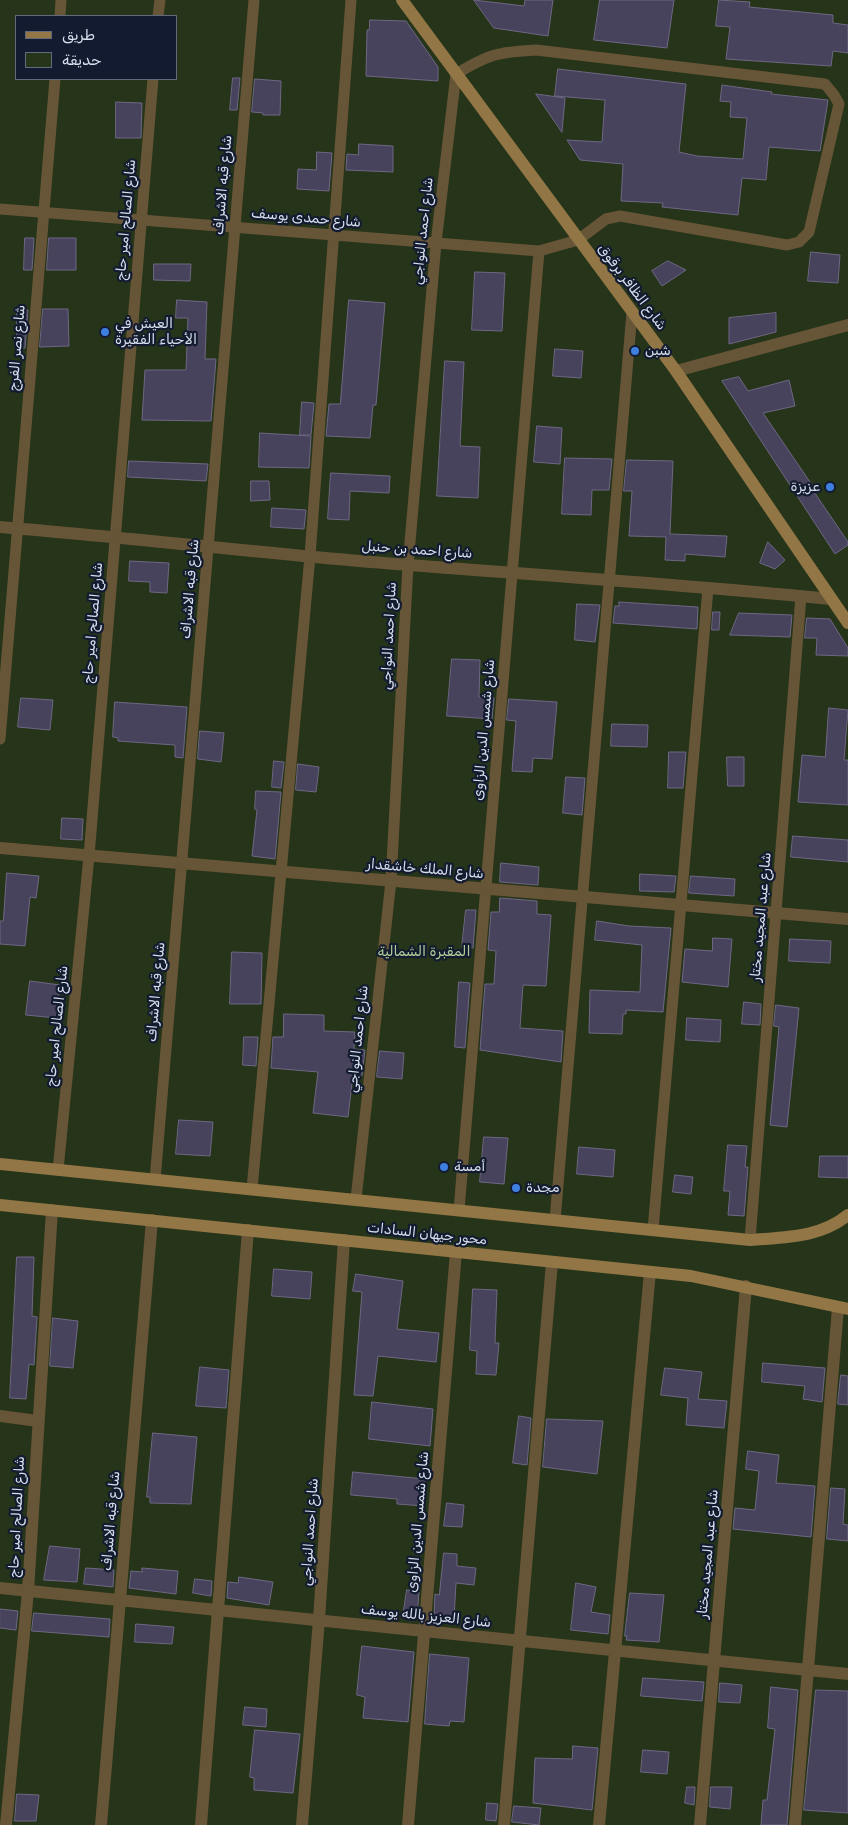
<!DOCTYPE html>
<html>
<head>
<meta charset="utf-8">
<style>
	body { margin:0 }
	#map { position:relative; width:848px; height:1825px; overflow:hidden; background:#131b30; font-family:Rubik,"Noto Naskh Arabic",sans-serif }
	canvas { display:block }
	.legend { position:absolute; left:15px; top:15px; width:162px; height:65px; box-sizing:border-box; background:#131b30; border:1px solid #61697b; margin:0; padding:6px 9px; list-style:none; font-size:15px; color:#d7deec }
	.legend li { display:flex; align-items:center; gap:10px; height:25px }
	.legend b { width:25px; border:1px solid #61697b }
</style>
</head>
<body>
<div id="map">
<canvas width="848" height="1825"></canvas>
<ul class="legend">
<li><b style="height:6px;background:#927646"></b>طريق</li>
<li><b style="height:14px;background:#263419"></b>حديقة</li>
</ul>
</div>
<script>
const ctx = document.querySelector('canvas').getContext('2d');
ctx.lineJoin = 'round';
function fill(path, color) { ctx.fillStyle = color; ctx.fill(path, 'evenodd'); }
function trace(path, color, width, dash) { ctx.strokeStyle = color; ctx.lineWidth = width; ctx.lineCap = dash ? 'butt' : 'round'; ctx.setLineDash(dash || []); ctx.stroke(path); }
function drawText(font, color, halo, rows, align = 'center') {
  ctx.font = font + ' Rubik,"Noto Naskh Arabic",sans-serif'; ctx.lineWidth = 4.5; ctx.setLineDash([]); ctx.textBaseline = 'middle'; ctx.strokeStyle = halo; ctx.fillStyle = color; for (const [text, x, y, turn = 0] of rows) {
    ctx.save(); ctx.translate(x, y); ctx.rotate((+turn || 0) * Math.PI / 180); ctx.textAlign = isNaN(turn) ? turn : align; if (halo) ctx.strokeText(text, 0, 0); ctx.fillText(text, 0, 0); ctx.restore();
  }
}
fill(new Path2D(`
	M 0,0 L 848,0 L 848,1825 L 0,1825 ZM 16,16 L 176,16 L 176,79 L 16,79 Z`), '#263419');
const building = new Path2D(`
	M 474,0 L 524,6 L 525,0 L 553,0 L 548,36 L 494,28 Z
	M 600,0 L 674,0 L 667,48 L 594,40 Z
	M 719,0 L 750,2 L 749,7 L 833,15 L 833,23 L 848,25 L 848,53 L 833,51 L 831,66 L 726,59 L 730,27 L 716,26 Z
	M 370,20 L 406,21 L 438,67 L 438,81 L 366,76 L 367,30 L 369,30 Z
	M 558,69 L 686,84 L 679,152 L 697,156 L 743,159 L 747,118 L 730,117 L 731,102 L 720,101 L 722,85 L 772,92 L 771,94 L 828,100 L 820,151 L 769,147 L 766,180 L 742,178 L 738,215 L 662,207 L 663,203 L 621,201 L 623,164 L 580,160 L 567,140 L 602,142 L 605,100 L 555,96 Z
	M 233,78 L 240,78 L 237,110 L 230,110 Z
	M 255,79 L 281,81 L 280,115 L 263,115 L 263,113 L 252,112 Z
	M 536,94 L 565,98 L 562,132 Z
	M 116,102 L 142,103 L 141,138 L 116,138 Z
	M 359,144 L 393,146 L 393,172 L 346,170 L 347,154 L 358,155 Z
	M 317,152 L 332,153 L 329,191 L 297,189 L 298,169 L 316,170 Z
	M 25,238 L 34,238 L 32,270 L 24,270 Z
	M 49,238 L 76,238 L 76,270 L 47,270 Z
	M 811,252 L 840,255 L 838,283 L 808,281 Z
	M 668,261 L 686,270 L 662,286 L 652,271 Z
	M 154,264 L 191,264 L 190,281 L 154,280 Z
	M 475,272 L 505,273 L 502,331 L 472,330 Z
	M 177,300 L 207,302 L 205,359 L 216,359 L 211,421 L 142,420 L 145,370 L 186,370 L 188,318 L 176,318 Z
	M 349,300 L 385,303 L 376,405 L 373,405 L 370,438 L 326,436 L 329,404 L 340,404 Z
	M 43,309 L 68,309 L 69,346 L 40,347 Z
	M 17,310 L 28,310 L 25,348 L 17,349 Z
	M 776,313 L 776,332 L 729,344 L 729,318 Z
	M 555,349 L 583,351 L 581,378 L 553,376 Z
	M 445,361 L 464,362 L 460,446 L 480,447 L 478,498 L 437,496 Z
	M 739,377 L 748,391 L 789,380 L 795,406 L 763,413 L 812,485 L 810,486 L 848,542 L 848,545 L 835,554 L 722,381 Z
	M 302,402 L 314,403 L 311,435 L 300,435 Z
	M 537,426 L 562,428 L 560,464 L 534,462 Z
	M 260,433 L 311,436 L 309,468 L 259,467 Z
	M 565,458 L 612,459 L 609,490 L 592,490 L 591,515 L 562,514 Z
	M 627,460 L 673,461 L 670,534 L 727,536 L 725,557 L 685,554 L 685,561 L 665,560 L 666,537 L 629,536 L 632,491 L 624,491 Z
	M 129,461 L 208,464 L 206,481 L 128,477 Z
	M 331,473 L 390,476 L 389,493 L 350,491 L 349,520 L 328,519 Z
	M 251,481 L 269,481 L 270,500 L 251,501 Z
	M 272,508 L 306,510 L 304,529 L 271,527 Z
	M 768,542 L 785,560 L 775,569 L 760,563 Z
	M 130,561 L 169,563 L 167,593 L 150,592 L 150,582 L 129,581 Z
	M 619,602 L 698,607 L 697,629 L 613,623 L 615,606 L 619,606 Z
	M 577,604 L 600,605 L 595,642 L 575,640 Z
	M 713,612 L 720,612 L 719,630 L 712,630 Z
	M 739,613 L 792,615 L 790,637 L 730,635 Z
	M 807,618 L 830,619 L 848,648 L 848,656 L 816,655 L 817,638 L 805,638 Z
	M 452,659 L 480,660 L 479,697 L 494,698 L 492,719 L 447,716 Z
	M 21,698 L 53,700 L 50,730 L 18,727 Z
	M 509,699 L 557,702 L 552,759 L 533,758 L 532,772 L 512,771 L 516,721 L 507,720 Z
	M 115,702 L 187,707 L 183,758 L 175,757 L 175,745 L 118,741 L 118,738 L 113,737 Z
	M 829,708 L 848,710 L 844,760 L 848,760 L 848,805 L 798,802 L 802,755 L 825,757 Z
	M 612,724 L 648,725 L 647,747 L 611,746 Z
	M 200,731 L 224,733 L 221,762 L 198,759 Z
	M 669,752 L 686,752 L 683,788 L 668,788 Z
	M 727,757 L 744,757 L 744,786 L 728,786 Z
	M 274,761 L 284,762 L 281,788 L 272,787 Z
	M 298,764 L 319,767 L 316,792 L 296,790 Z
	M 566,777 L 585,778 L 582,815 L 563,813 Z
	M 256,791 L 281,792 L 275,859 L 252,856 L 257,810 L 255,809 Z
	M 62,818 L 83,819 L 82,840 L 61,839 Z
	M 793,836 L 848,840 L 848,862 L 791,857 Z
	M 501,863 L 539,867 L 538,885 L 500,882 Z
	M 7,873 L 39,876 L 36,898 L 30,897 L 25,946 L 0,944 L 0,921 L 3,921 Z
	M 640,874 L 676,876 L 674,892 L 640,891 Z
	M 691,876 L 735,879 L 734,896 L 689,893 Z
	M 500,898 L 537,901 L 537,914 L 551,915 L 546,986 L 523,985 L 520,1028 L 563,1031 L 561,1062 L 480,1050 L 485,984 L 494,984 L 496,951 L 488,950 L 491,912 L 499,912 Z
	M 466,910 L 476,910 L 473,948 L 462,947 Z
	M 597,921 L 629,926 L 671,928 L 663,1012 L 626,1010 L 626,1014 L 623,1014 L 622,1034 L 589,1033 L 590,990 L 640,992 L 642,945 L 595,940 Z
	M 713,938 L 732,939 L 728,987 L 682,982 L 685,949 L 712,951 Z
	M 790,939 L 831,941 L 830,963 L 789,961 Z
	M 232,952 L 262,953 L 261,1004 L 230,1004 Z
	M 30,981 L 60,985 L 56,1018 L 26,1015 Z
	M 459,982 L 470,983 L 465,1048 L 455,1047 Z
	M 744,1002 L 761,1004 L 760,1025 L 742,1024 Z
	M 776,1005 L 799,1008 L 787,1127 L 770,1125 L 779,1027 L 774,1026 Z
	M 284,1014 L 324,1015 L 324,1031 L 355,1032 L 354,1049 L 365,1050 L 362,1076 L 353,1075 L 348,1117 L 313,1113 L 318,1072 L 271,1068 L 273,1037 L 283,1037 Z
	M 687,1018 L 721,1020 L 720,1042 L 686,1040 Z
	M 244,1037 L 258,1037 L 256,1066 L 243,1065 Z
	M 380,1051 L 404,1053 L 402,1079 L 377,1077 Z
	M 179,1120 L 213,1122 L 210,1156 L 176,1154 Z
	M 484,1137 L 508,1138 L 504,1184 L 480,1182 Z
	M 728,1145 L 747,1146 L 745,1167 L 748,1167 L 744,1216 L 728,1215 L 730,1191 L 724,1191 Z
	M 579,1147 L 615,1150 L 613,1177 L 577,1174 Z
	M 820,1156 L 848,1156 L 848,1178 L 819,1177 Z
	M 675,1175 L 693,1177 L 691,1194 L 673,1192 Z
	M 17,1257 L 34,1257 L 32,1316 L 37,1317 L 34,1365 L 29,1364 L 26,1399 L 10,1398 Z
	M 274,1269 L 312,1272 L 310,1299 L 272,1296 Z
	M 356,1274 L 403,1281 L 397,1329 L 439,1333 L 436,1362 L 378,1356 L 373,1396 L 354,1395 L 362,1292 L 353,1291 Z
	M 473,1289 L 497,1290 L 495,1343 L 499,1343 L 496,1375 L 476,1374 L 477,1351 L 470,1350 Z
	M 53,1318 L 78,1321 L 73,1368 L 50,1366 Z
	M 763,1363 L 825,1368 L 822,1402 L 803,1399 L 805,1386 L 762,1382 Z
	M 200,1367 L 229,1370 L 226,1408 L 196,1406 Z
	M 665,1368 L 702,1372 L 698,1399 L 727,1401 L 724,1428 L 686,1425 L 688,1398 L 661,1395 Z
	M 841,1375 L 848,1376 L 848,1405 L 838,1404 Z
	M 372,1402 L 433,1409 L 430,1446 L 369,1439 Z
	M 519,1416 L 531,1418 L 527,1465 L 513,1463 Z
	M 547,1419 L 603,1421 L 597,1474 L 543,1467 Z
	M 153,1433 L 197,1437 L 191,1504 L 150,1503 L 150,1497 L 147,1497 Z
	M 748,1451 L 779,1455 L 776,1483 L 815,1486 L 811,1537 L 733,1529 L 735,1508 L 755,1510 L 759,1471 L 746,1469 Z
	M 353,1472 L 425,1479 L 424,1506 L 397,1504 L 397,1499 L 351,1495 Z
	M 831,1488 L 845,1489 L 843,1524 L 848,1525 L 848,1541 L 827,1539 Z
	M 447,1503 L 464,1505 L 462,1527 L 444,1526 Z
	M 50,1546 L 80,1549 L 77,1582 L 44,1580 Z
	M 444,1553 L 457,1554 L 457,1566 L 476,1568 L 474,1585 L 456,1583 L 454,1618 L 434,1617 L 435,1594 L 439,1595 Z
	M 86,1568 L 114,1570 L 113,1587 L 84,1584 Z
	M 142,1568 L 178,1571 L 176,1594 L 129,1588 L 131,1571 L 142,1572 Z
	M 239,1577 L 273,1582 L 269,1605 L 227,1598 L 228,1582 L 238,1583 Z
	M 195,1579 L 212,1581 L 211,1596 L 193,1593 Z
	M 576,1583 L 596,1587 L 591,1612 L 610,1615 L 608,1634 L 571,1630 Z
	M 407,1590 L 419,1592 L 417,1616 L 403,1616 Z
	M 630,1593 L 664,1595 L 659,1642 L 626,1640 L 627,1636 L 625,1636 Z
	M 0,1609 L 18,1611 L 16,1630 L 0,1628 Z
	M 34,1613 L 110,1619 L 109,1637 L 32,1631 Z
	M 136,1624 L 174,1627 L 172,1644 L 135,1642 Z
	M 362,1646 L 414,1652 L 408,1722 L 363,1718 L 365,1697 L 357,1695 Z
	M 430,1654 L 469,1658 L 464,1722 L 450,1721 L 449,1726 L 425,1724 Z
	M 643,1678 L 704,1682 L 702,1701 L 641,1696 Z
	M 720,1683 L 742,1685 L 740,1703 L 719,1702 Z
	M 771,1687 L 798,1690 L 787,1825 L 761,1825 L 763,1800 L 767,1800 L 775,1729 L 768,1728 Z
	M 816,1690 L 848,1691 L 848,1813 L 804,1810 Z
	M 245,1707 L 267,1709 L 266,1727 L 243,1725 Z
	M 255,1730 L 300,1734 L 293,1793 L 254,1790 L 254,1778 L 250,1777 Z
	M 573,1746 L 598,1748 L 592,1810 L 533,1803 L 535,1758 L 572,1759 Z
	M 643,1750 L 669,1752 L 667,1774 L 641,1772 Z
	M 687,1787 L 695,1787 L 694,1805 L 685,1803 Z
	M 711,1787 L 732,1787 L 730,1809 L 710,1807 Z
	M 17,1794 L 39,1795 L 36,1821 L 15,1821 Z
	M 487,1803 L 498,1804 L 496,1821 L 486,1820 Z
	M 514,1806 L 541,1808 L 539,1825 L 512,1822 Z`);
fill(building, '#48435d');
trace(building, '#6d6783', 1);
trace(new Path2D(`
	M 60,16 L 61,0
	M 158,16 L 160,0
	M 0,209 L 539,251 L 578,240 L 606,219 L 620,216 L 787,245 L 799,242 L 809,232 L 839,104 L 834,95 L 825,84 L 536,50 C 498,52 489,54 456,74 L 436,243 L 408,565 L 391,881 L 356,1199
	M 0,739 L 55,79
	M 58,1170 L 89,856 L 153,79
	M 155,1180 L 254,0
	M 252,1189 L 310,556 L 351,0
	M 459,1210 L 539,251
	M 555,1220 L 632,312
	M 653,1230 L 708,588
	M 750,1240 L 801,596`), '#675538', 11);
trace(new Path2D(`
	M 676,371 L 848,325
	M 0,527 C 137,538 272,555 409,565 C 550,576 691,585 831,599
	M 0,848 L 848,919
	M 0,1416 L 38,1421
	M 0,1588 L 848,1674
	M 6,1825 L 28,1591 L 52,1210
	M 101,1825 L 152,1220
	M 201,1825 L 248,1230
	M 302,1825 L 319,1620 L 344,1240
	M 408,1825 L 456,1252
	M 504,1825 L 552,1262
	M 599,1825 L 650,1272
	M 700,1825 L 746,1286
	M 795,1825 L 838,1308`), '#675538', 12);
trace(new Path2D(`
	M 402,0 L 676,371 L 848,623
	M 0,1164 L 750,1240 C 785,1237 820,1238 848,1215
	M 0,1205 L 691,1276 L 848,1309`), '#927646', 12);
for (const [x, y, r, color] of [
	[105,332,5,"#3f7fe0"],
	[635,351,5,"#3f7fe0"],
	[830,487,5,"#3f7fe0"],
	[444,1167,5,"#3f7fe0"],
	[516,1188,5,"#3f7fe0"]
]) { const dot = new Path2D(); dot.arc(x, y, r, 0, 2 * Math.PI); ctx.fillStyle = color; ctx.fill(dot); trace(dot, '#131b30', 2); }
drawText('14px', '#d7deec', '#131b30', [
	["شارع قبه الاشراف",223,185,-85],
	["شارع حمدى يوسف",306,218,5],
	["شارع الصالح امير حاج",126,220,-85],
	["شارع احمد النواجي",423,231,-84],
	["شارع الظافر برقوق",632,287,53],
	["شارع نصر الفرج",17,348,-85],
	["شارع احمد بن حنبل",417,550,4],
	["شارع قبه الاشراف",190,589,-85],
	["شارع الصالح امير حاج",93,623,-85],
	["شارع احمد النواجي",389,636,-87],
	["شارع شمس الدين الزاوى",484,730,-85],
	["شارع الملك خاشقدار",425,869,5],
	["شارع عبد المجيد مختار",761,917,-85],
	["شارع قبه الاشراف",156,992,-85],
	["شارع الصالح امير حاج",57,1026,-84],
	["شارع احمد النواجي",358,1039,-84],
	["محور جيهان السادات",427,1234,6],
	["شارع الصالح امير حاج",17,1517,-87],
	["شارع قبه الاشراف",111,1521,-85],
	["شارع شمس الدين الزاوى",418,1522,-85],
	["شارع احمد النواجي",310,1532,-86],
	["شارع عبد المجيد مختار",708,1554,-85],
	["شارع العزيز بالله يوسف",426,1616,6]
]);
drawText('14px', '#d7deec', '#131b30', [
	["العيش في",115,324],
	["الأحياء الفقيرة",115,340],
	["شبن",645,351],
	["عزيزة",820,487,"right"],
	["أمسة",454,1167],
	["مجدة",526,1188]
], 'left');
drawText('14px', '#b1ce98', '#131b30', [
	["المقبرة الشمالية",424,952]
]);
</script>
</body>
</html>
